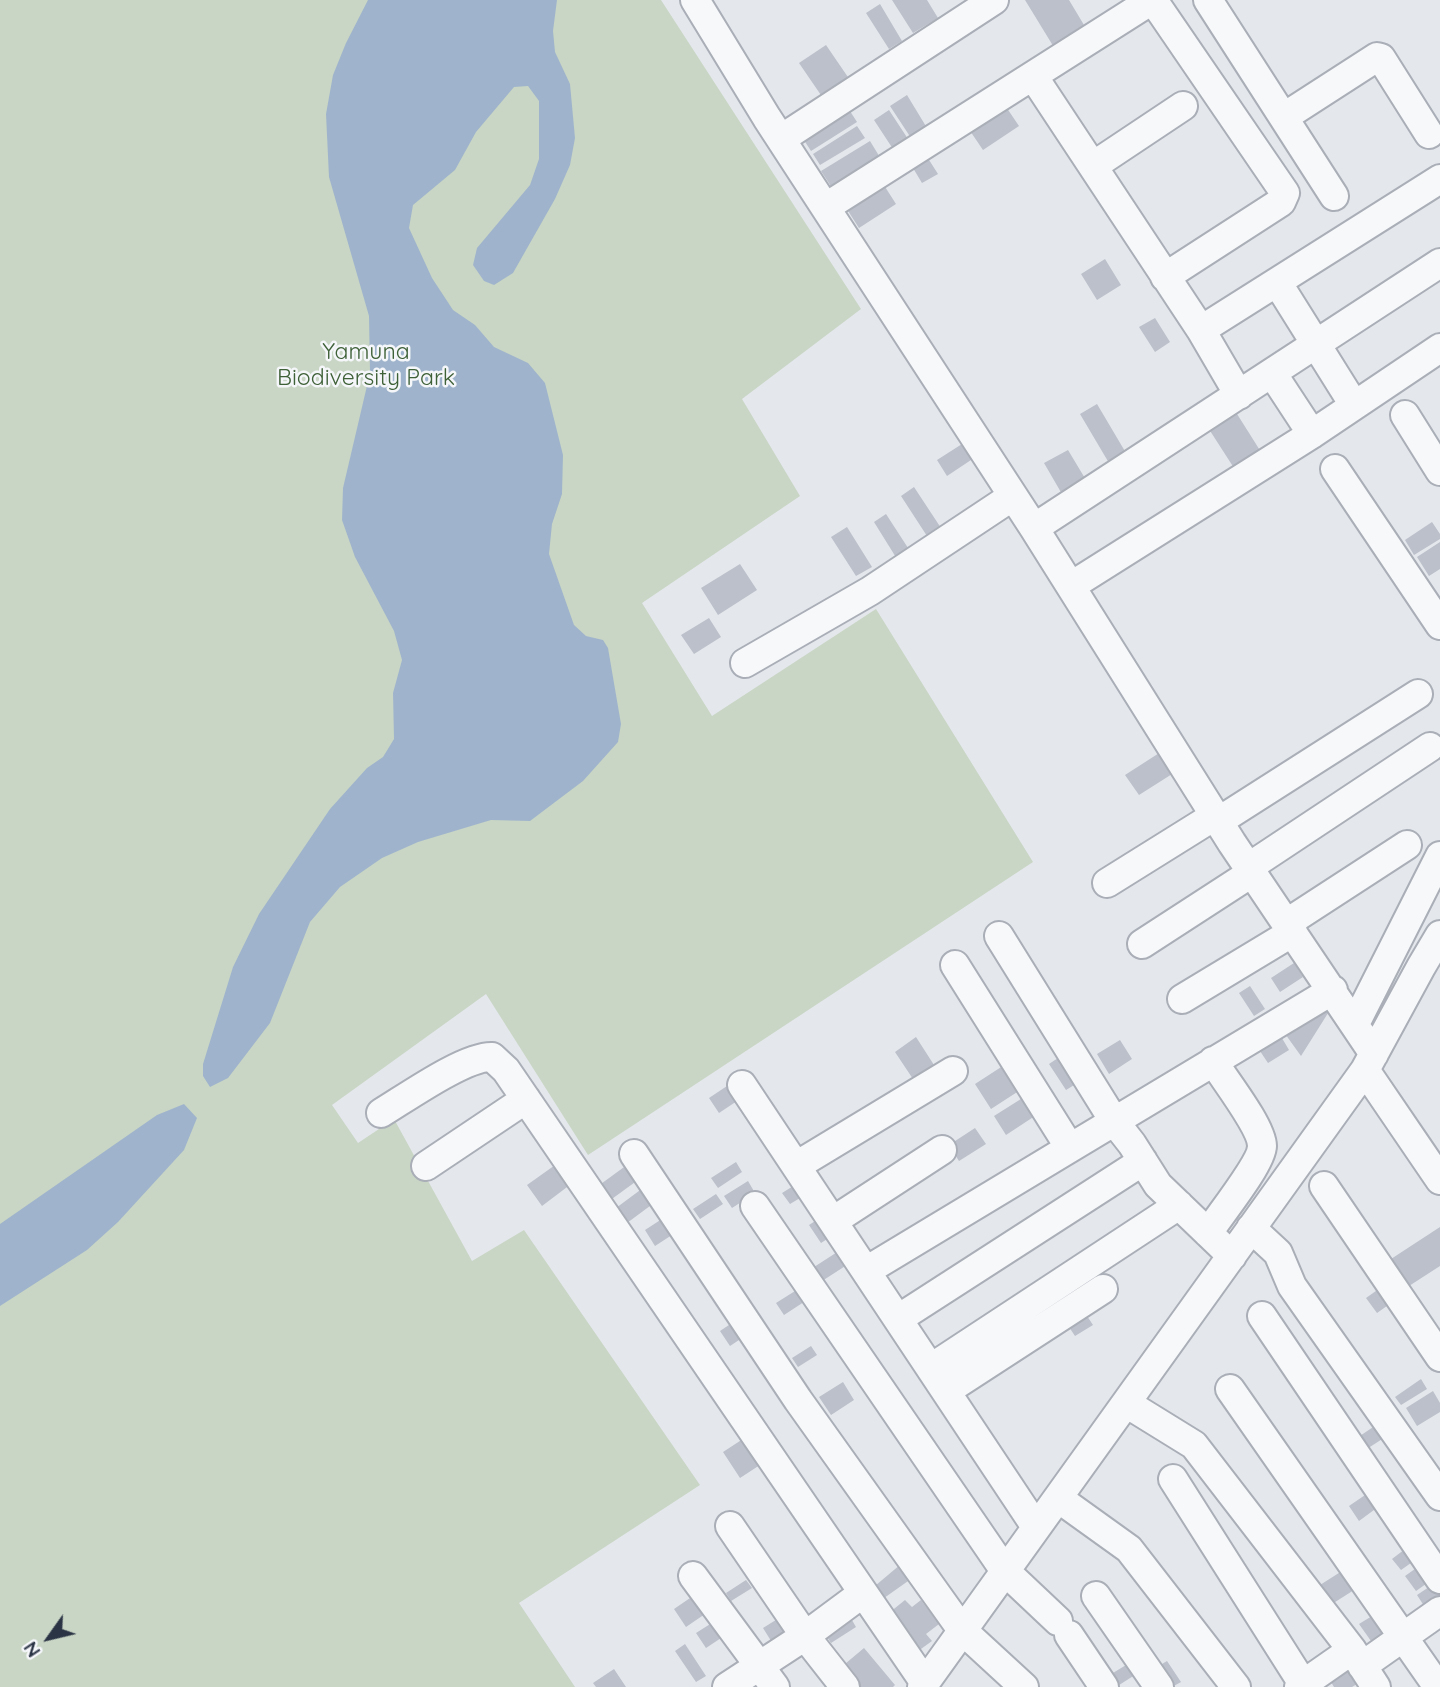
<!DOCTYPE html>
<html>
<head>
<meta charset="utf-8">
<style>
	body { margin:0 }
	#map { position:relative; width:1440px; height:1687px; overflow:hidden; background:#e4e7ec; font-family:Quicksand,sans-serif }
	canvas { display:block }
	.north { position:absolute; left:14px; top:1603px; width:70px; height:70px; -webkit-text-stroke:5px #f4f6f9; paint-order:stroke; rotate:236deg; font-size:19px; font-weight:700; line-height:28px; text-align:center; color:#2b3445 }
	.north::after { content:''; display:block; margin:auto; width:24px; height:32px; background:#2b3445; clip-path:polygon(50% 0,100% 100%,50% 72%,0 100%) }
</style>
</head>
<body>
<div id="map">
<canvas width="1440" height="1687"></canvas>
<div class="north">N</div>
</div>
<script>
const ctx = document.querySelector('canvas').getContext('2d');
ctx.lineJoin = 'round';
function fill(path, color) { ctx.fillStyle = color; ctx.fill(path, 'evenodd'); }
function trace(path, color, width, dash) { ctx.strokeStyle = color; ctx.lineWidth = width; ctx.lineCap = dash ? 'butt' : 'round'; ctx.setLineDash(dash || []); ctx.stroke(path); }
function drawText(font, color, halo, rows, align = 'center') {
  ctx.font = font + ' Quicksand,sans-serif'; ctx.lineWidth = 5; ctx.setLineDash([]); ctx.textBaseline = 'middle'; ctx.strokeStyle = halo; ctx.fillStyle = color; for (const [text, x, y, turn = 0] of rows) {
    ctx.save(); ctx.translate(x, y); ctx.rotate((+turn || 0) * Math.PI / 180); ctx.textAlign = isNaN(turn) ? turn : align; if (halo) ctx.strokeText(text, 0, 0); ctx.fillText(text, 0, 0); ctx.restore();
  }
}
fill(new Path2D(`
	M 0,0 L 661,0 L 861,309 L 742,399 L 800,496 L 642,603 L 712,716 L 876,609 L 1033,862 L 588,1155 L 486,994 L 332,1105 L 358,1143 L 394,1119 L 472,1261 L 524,1230 L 700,1485 L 519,1603 L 575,1687 L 0,1687 Z`), '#c9d6c5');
fill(new Path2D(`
	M 368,0 L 557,0 L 553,31 L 555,52 L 570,84 L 575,138 L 570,165 L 555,199 L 513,273 L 494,285 L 484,281 L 473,265 L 477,248 L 530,185 L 539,159 L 539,101 L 528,86 L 514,87 L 476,132 L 455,170 L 413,205 L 409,228 L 432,278 L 453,310 L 475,325 L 494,347 L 528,363 L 545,383 L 563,455 L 562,494 L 552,524 L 549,554 L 574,625 L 586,636 L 603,640 L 608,648 L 621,724 L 618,742 L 583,781 L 530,821 L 491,820 L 418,842 L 382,858 L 340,887 L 310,922 L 270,1023 L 228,1078 L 210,1087 L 203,1076 L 203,1064 L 233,967 L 259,914 L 330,809 L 367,768 L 383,757 L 394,739 L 393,693 L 402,660 L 394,631 L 355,557 L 342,520 L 343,488 L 370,373 L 369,316 L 329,177 L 326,114 L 333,75 L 346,43 Z
	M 184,1104 L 197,1118 L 184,1150 L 118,1222 L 87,1250 L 0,1306 L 0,1224 L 157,1115 Z`), '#9fb4cc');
fill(new Path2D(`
	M 892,0 L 927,0 L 938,18 L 913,33 Z
	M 1025,0 L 1069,0 L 1087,30 L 1055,49 Z
	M 880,4 L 902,41 L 889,49 L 866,13 Z
	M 826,45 L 852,83 L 825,101 L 799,63 Z
	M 907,95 L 927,128 L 911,138 L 890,106 Z
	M 1000,98 L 1019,126 L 983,150 L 964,122 Z
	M 848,108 L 857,122 L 811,151 L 802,137 Z
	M 889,110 L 908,139 L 893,149 L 874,120 Z
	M 857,126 L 865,138 L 820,165 L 813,154 Z
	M 870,141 L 884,164 L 836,194 L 821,171 Z
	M 922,149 L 938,174 L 922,183 L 907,158 Z
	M 880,179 L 896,204 L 859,228 L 843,203 Z
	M 1105,259 L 1121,285 L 1097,300 L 1081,274 Z
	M 1155,318 L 1170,342 L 1155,352 L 1139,327 Z
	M 1097,404 L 1126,453 L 1109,463 L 1080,414 Z
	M 1232,406 L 1261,452 L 1234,468 L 1205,423 Z
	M 973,437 L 983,452 L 947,476 L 937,460 Z
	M 1068,450 L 1086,480 L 1062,494 L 1044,463 Z
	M 914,487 L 941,528 L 927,536 L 901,496 Z
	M 886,514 L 910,551 L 897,559 L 874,522 Z
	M 1432,522 L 1440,534 L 1440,539 L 1414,555 L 1405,540 Z
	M 847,527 L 872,567 L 856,576 L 831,537 Z
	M 1440,542 L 1440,569 L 1429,576 L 1417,557 Z
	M 740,564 L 757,590 L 718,615 L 701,588 Z
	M 709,618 L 721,637 L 694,654 L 681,635 Z
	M 1167,748 L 1180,769 L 1139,795 L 1125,775 Z
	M 1294,963 L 1303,977 L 1280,992 L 1271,978 Z
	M 1250,986 L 1265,1009 L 1254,1016 L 1239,993 Z
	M 1335,1002 L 1301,1056 L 1283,1031 Z
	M 1276,1028 L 1289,1050 L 1268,1063 L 1254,1042 Z
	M 916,1037 L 934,1065 L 913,1079 L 895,1052 Z
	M 1120,1040 L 1132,1059 L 1109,1074 L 1097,1054 Z
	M 1067,1052 L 1084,1079 L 1066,1090 L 1049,1064 Z
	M 1012,1060 L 1028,1085 L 991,1109 L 975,1084 Z
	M 727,1086 L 737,1101 L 719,1113 L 709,1098 Z
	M 1032,1092 L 1044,1110 L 1006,1135 L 994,1116 Z
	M 975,1128 L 986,1144 L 959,1161 L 949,1145 Z
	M 565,1158 L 579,1178 L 542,1206 L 527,1185 Z
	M 631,1162 L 642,1177 L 605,1204 L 594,1189 Z
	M 736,1162 L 742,1172 L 718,1188 L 711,1178 Z
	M 803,1180 L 810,1192 L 790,1204 L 782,1193 Z
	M 748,1181 L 755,1193 L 732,1208 L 724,1196 Z
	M 647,1185 L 658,1200 L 627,1223 L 616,1208 Z
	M 716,1194 L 723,1204 L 700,1219 L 693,1209 Z
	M 826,1214 L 838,1232 L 821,1243 L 809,1225 Z
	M 665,1217 L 675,1233 L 655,1246 L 645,1230 Z
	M 1440,1227 L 1440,1266 L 1409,1286 L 1391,1259 Z
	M 845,1247 L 853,1261 L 819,1283 L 811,1269 Z
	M 803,1286 L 810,1298 L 784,1315 L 776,1303 Z
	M 1383,1286 L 1394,1301 L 1377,1313 L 1366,1298 Z
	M 1083,1310 L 1093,1325 L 1075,1336 L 1065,1321 Z
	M 738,1319 L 748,1334 L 730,1346 L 720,1331 Z
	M 811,1346 L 817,1355 L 798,1367 L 792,1358 Z
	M 1421,1379 L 1427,1389 L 1401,1405 L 1395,1397 Z
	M 843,1382 L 854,1400 L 831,1415 L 819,1397 Z
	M 1433,1391 L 1440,1403 L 1440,1412 L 1417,1426 L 1406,1408 Z
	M 1382,1421 L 1390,1434 L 1359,1454 L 1351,1442 Z
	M 746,1437 L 763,1463 L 740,1478 L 723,1452 Z
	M 1368,1493 L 1378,1507 L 1359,1521 L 1349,1506 Z
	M 1409,1546 L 1418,1558 L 1401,1570 L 1392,1559 Z
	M 907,1559 L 918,1574 L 877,1603 L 869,1591 Z
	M 1422,1564 L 1433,1579 L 1416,1591 L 1405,1576 Z
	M 1342,1571 L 1354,1590 L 1332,1604 L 1320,1585 Z
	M 746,1580 L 752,1588 L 731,1601 L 726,1593 Z
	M 1435,1583 L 1440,1590 L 1440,1604 L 1428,1612 L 1417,1595 Z
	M 693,1596 L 705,1614 L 686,1627 L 674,1609 Z
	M 905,1600 L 912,1607 L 921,1600 L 939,1624 L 926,1634 L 932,1641 L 914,1654 L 884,1617 Z
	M 1377,1613 L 1388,1630 L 1371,1641 L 1359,1624 Z
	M 849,1615 L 856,1627 L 831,1643 L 823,1631 Z
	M 779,1618 L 789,1634 L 773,1644 L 763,1628 Z
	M 715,1621 L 724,1636 L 706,1648 L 696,1633 Z
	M 685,1644 L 706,1676 L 696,1682 L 675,1651 Z
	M 864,1648 L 895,1685 L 893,1687 L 854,1687 L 839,1669 Z
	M 1167,1661 L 1181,1682 L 1172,1687 L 1152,1670 Z
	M 1131,1662 L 1138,1673 L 1116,1687 L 1108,1676 Z
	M 1346,1666 L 1357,1684 L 1352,1687 L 1334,1687 L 1328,1677 Z
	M 614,1669 L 626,1687 L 596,1687 L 593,1683 Z`), '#bbc0ca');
const minor = new Path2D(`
	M 695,0 L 767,118 L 1034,528 L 1232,843 L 1374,1054
	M 1153,0 L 1285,193 L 1281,202 L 1165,277
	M 1208,0 L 1334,196
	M 1033,76 L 1201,330 L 1239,395
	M 1284,117 L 1377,57 L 1381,58 L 1429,134
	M 781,139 L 994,0
	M 1093,166 L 1183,106
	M 826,207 L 1152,0
	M 1277,282 L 1354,405
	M 1201,330 L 1440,179
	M 1272,373 L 1312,434
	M 1405,415 L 1440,471
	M 1335,469 L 1440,625
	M 1034,528 L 1440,263
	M 1071,586 L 1312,434 L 1440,348
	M 745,663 L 870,591 L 1013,496
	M 1219,821 L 1418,694
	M 1249,867 L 1430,747
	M 1107,883 L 1216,815
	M 1287,923 L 1407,845
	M 999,936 L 1114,1121 L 1132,1144 L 1158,1185 L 1232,1256
	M 1142,944 L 1253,872
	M 955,965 L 1070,1148 L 1333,990
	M 1182,999 L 1293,932
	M 1355,1024 L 1440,856
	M 1365,1070 L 1440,1180
	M 742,1085 L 1036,1527
	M 381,1113 C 406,1098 465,1056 492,1057 L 506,1070 L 925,1683
	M 634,1154 L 798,1400 L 962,1630 L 1024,1687
	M 426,1166 L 526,1099
	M 796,1166 L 953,1071
	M 1324,1186 L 1440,1357
	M 755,1206 L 1005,1571 L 1058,1621
	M 833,1221 L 942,1150
	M 1251,1228 L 1278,1253 L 1292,1286 L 1440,1496
	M 1208,1233 C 1219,1216 1262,1163 1262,1146 C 1262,1127 1224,1079 1213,1061
	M 866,1271 L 1070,1148
	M 1262,1316 L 1440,1579
	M 898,1319 L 1143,1161
	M 931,1368 L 1179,1205
	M 1230,1389 L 1438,1687
	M 946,1391 L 1103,1289
	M 1126,1403 L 1194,1445 L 1352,1650 L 1376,1687
	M 1173,1479 L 1305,1687
	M 1058,1498 L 1129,1549 L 1236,1687
	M 730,1526 L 805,1636 L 845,1687
	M 693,1576 L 775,1687
	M 1096,1596 L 1159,1687
	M 1069,1635 L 1104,1687
	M 1362,1666 L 1440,1611
	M 727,1687 L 805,1636 L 863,1593
	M 922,1687 L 1365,1070 L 1421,967 L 1440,935
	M 1299,1687 L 1352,1650`);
trace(minor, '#a9aeb7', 32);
trace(minor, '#f7f8fa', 28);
drawText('23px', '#3f6138', '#f4f6f9', [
	["Yamuna",366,352],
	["Biodiversity Park",366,378]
]);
</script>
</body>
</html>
